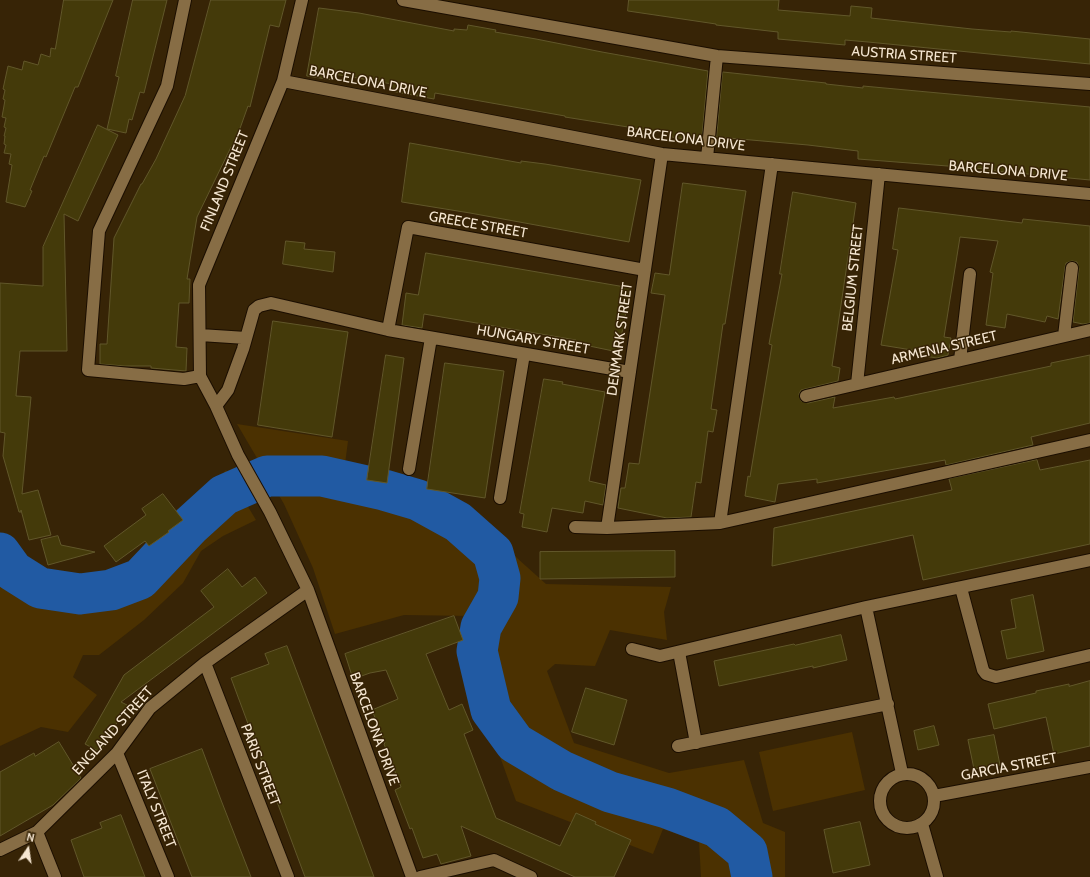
<!DOCTYPE html>
<html>
<head>
<meta charset="utf-8">
<style>
	body { margin:0 }
	#map { position:relative; width:1090px; height:877px; overflow:hidden; background:#372406; font-family:Cabin,sans-serif }
	canvas { display:block }
	.north { position:absolute; left:8px; top:829px; width:40px; height:40px; -webkit-text-stroke:3px #372406; paint-order:stroke; rotate:13deg; font-size:11px; font-weight:700; line-height:16px; text-align:center; color:#f5e6d1 }
	.north::after { content:''; display:block; margin:auto; width:14px; height:18px; background:#f5e6d1; clip-path:polygon(50% 0,100% 100%,50% 72%,0 100%) }
</style>
</head>
<body>
<div id="map">
<canvas width="1090" height="877"></canvas>
<div class="north">N</div>
</div>
<script>
const ctx = document.querySelector('canvas').getContext('2d');
ctx.lineJoin = 'round';
function fill(path, color) { ctx.fillStyle = color; ctx.fill(path, 'evenodd'); }
function trace(path, color, width, dash) { ctx.strokeStyle = color; ctx.lineWidth = width; ctx.lineCap = dash ? 'butt' : 'round'; ctx.setLineDash(dash || []); ctx.stroke(path); }
function drawText(font, color, halo, rows, align = 'center') {
  ctx.font = font + ' Cabin,sans-serif'; ctx.lineWidth = 3; ctx.setLineDash([]); ctx.textBaseline = 'middle'; ctx.strokeStyle = halo; ctx.fillStyle = color; for (const [text, x, y, turn = 0] of rows) {
    ctx.save(); ctx.translate(x, y); ctx.rotate((+turn || 0) * Math.PI / 180); ctx.textAlign = isNaN(turn) ? turn : align; if (halo) ctx.strokeText(text, 0, 0); ctx.fillText(text, 0, 0); ctx.restore();
  }
}
fill(new Path2D(`
	M 237,424 L 348,441 L 345,464 L 479,513 L 517,558 L 546,584 L 671,587 L 664,612 L 667,640 L 610,630 L 595,666 L 555,664 L 547,671 L 574,743 L 669,773 L 744,760 L 763,823 L 785,832 L 785,877 L 701,877 L 699,841 L 663,829 L 653,854 L 516,801 L 482,707 L 469,653 L 472,616 L 404,615 L 335,634 L 313,568 L 284,504 Z
	M 226,470 L 256,520 L 223,536 L 201,551 L 183,583 L 144,620 L 99,655 L 83,655 L 73,677 L 97,695 L 68,732 L 41,727 L 0,746 L 0,534 L 19,555 L 44,575 L 77,583 L 113,578 L 148,558 Z
	M 852,732 L 865,790 L 773,811 L 759,752 Z`), '#4b3101');
trace(new Path2D(`
	M 0,553 L 13,571 L 40,588 L 80,594 L 111,590 L 140,579 L 191,525 L 224,495 L 267,476 L 322,476 L 384,490 L 418,500 L 458,522 L 493,553 L 500,578 L 498,597 L 481,627 L 477,651 L 491,710 L 515,743 L 562,771 L 610,792 L 667,808 L 717,827 L 747,852 L 752,877`), '#215aa3', 41);
const building = new Path2D(`
	M 64,0 L 113,0 L 78,87 L 75,87 L 46,157 L 44,156 L 30,190 L 32,191 L 25,207 L 6,202 L 12,165 L 9,164 L 11,154 L 4,153 L 6,145 L 4,144 L 5,136 L 4,136 L 6,128 L 4,127 L 6,118 L 2,117 L 5,100 L 3,99 L 5,90 L 3,89 L 8,66 L 22,70 L 24,61 L 38,65 L 41,54 L 50,57 L 51,48 L 55,49 Z
	M 133,0 L 167,0 L 144,93 L 140,92 L 132,120 L 129,119 L 126,133 L 107,129 L 119,77 L 116,76 Z
	M 211,0 L 286,0 L 279,27 L 270,25 L 250,107 L 248,106 L 233,148 L 231,147 L 197,217 L 187,279 L 190,279 L 189,303 L 179,303 L 176,347 L 187,348 L 186,371 L 151,368 L 151,366 L 125,366 L 100,364 L 100,344 L 107,344 L 114,238 L 141,184 L 142,184 L 156,159 L 185,96 Z
	M 629,0 L 779,0 L 778,10 L 850,16 L 851,6 L 872,8 L 871,18 L 972,29 L 1011,32 L 1011,31 L 1090,39 L 1090,64 L 868,42 L 845,40 L 845,45 L 778,39 L 778,32 L 716,25 L 716,24 L 628,11 Z
	M 319,8 L 359,13 L 454,31 L 454,29 L 467,30 L 468,25 L 496,30 L 495,32 L 536,39 L 602,52 L 708,71 L 702,136 L 699,136 L 698,141 L 672,137 L 672,134 L 565,117 L 565,116 L 435,93 L 434,99 L 391,91 L 392,84 L 334,74 L 333,80 L 307,76 Z
	M 723,72 L 826,83 L 826,84 L 863,88 L 863,86 L 1090,107 L 1090,180 L 986,170 L 986,169 L 858,159 L 858,151 L 808,145 L 717,137 Z
	M 98,125 L 118,135 L 78,221 L 64,214 L 67,351 L 20,351 L 16,396 L 31,397 L 22,494 L 38,490 L 51,535 L 29,540 L 21,510 L 21,512 L 19,512 L 3,456 L 5,433 L 0,432 L 0,283 L 43,286 L 43,247 Z
	M 410,143 L 521,163 L 521,161 L 545,164 L 641,180 L 629,242 L 470,213 L 402,202 Z
	M 683,183 L 746,191 L 725,324 L 723,324 L 711,409 L 717,410 L 713,432 L 708,431 L 701,483 L 696,482 L 691,517 L 667,518 L 618,508 L 621,488 L 625,488 L 629,463 L 639,464 L 665,295 L 651,293 L 655,273 L 669,275 Z
	M 793,192 L 856,203 L 832,366 L 840,368 L 838,381 L 801,390 L 799,394 L 801,401 L 808,403 L 835,397 L 833,408 L 894,397 L 895,399 L 1051,366 L 1051,363 L 1090,355 L 1090,423 L 1031,437 L 1033,445 L 946,465 L 945,460 L 817,483 L 817,479 L 778,484 L 775,502 L 745,496 L 748,476 L 750,477 L 772,345 L 769,344 L 782,274 L 780,274 Z
	M 899,208 L 1022,223 L 1023,219 L 1090,226 L 1090,323 L 1083,324 L 1073,322 L 1079,269 L 1077,262 L 1072,261 L 1066,263 L 1065,267 L 1058,319 L 1047,316 L 1045,322 L 1007,314 L 1005,328 L 986,325 L 993,273 L 990,272 L 998,241 L 960,237 L 944,337 L 951,338 L 948,355 L 937,358 L 911,354 L 912,350 L 881,345 L 898,250 L 893,249 Z
	M 286,241 L 305,243 L 304,249 L 335,252 L 333,272 L 283,264 Z
	M 426,253 L 631,288 L 618,352 L 575,343 L 576,340 L 424,314 L 422,328 L 402,325 L 406,293 L 418,295 Z
	M 273,321 L 348,332 L 332,437 L 258,425 Z
	M 386,355 L 404,358 L 387,483 L 367,480 Z
	M 445,363 L 504,371 L 485,498 L 427,489 Z
	M 544,379 L 563,382 L 562,384 L 605,392 L 589,481 L 606,485 L 603,505 L 585,501 L 583,513 L 552,508 L 547,532 L 522,527 L 524,514 L 520,513 Z
	M 1037,460 L 1040,470 L 1090,460 L 1090,544 L 923,580 L 913,535 L 772,566 L 774,528 L 952,490 L 949,479 Z
	M 163,494 L 183,520 L 168,531 L 169,532 L 149,546 L 145,541 L 116,562 L 104,546 L 146,515 L 142,509 Z
	M 58,536 L 61,545 L 95,552 L 48,565 L 41,540 Z
	M 675,551 L 675,577 L 540,579 L 540,552 Z
	M 228,569 L 242,587 L 255,577 L 267,593 L 121,702 L 127,705 L 100,752 L 85,744 L 124,675 L 214,607 L 201,591 Z
	M 1033,595 L 1044,651 L 1007,659 L 1001,631 L 1016,628 L 1011,600 Z
	M 454,616 L 463,640 L 426,654 L 449,710 L 462,704 L 473,730 L 464,734 L 496,818 L 560,846 L 576,813 L 596,822 L 595,824 L 631,840 L 614,877 L 575,877 L 461,826 L 471,856 L 441,864 L 437,854 L 423,858 L 412,828 L 410,829 L 395,790 L 401,787 L 384,744 L 385,743 L 372,710 L 398,699 L 386,670 L 370,673 L 353,679 L 345,654 Z
	M 841,635 L 847,660 L 813,668 L 813,666 L 719,686 L 714,661 L 794,644 L 795,645 Z
	M 287,646 L 347,804 L 374,877 L 305,877 L 231,678 L 269,664 L 265,654 Z
	M 1090,681 L 1090,746 L 1054,754 L 1046,717 L 994,729 L 988,704 L 1036,693 L 1036,691 L 1069,684 L 1069,686 Z
	M 586,688 L 627,700 L 614,745 L 572,732 Z
	M 934,726 L 939,745 L 918,750 L 914,731 Z
	M 994,735 L 1000,765 L 974,769 L 968,740 Z
	M 59,742 L 81,778 L 53,805 L 0,836 L 0,772 L 34,753 L 35,756 Z
	M 202,749 L 221,800 L 251,877 L 192,877 L 150,769 Z
	M 121,815 L 145,877 L 84,877 L 71,840 L 102,828 L 100,823 Z
	M 860,822 L 870,865 L 833,873 L 824,830 Z`);
fill(building, '#443a0a');
trace(building, '#61572a', 1);
const street = new Path2D(`
	M 185,0 L 167,86 L 99,231 L 88,370 L 184,379 L 200,376
	M 302,0 L 283,81 L 199,285 L 200,376 L 216,406 L 238,455 L 270,512 L 308,590 L 412,877
	M 403,0 L 717,56 L 1090,84
	M 283,81 L 662,154 L 1090,194
	M 707,158 L 717,56
	M 388,330 L 408,227 L 645,270
	M 200,335 L 246,338
	M 1064,336 L 1072,268
	M 960,360 L 970,274
	M 857,384 L 879,174
	M 806,396 L 1090,330
	M 216,406 L 228,390 L 243,349 L 254,310 L 259,306 L 271,303 L 388,330 L 630,372
	M 409,469 L 431,338
	M 500,498 L 524,354
	M 720,523 L 772,164
	M 575,527 L 607,528 L 720,523 L 1090,440
	M 607,528 L 662,154
	M 961,588 L 983,670 L 986,674 L 996,677 L 1090,655
	M 866,607 L 902,773
	M 632,649 L 660,656 L 866,607 L 1090,560
	M 679,652 L 696,743
	M 205,663 L 288,877
	M 678,746 L 888,704
	M 117,753 L 168,877
	M880 801a27 27 0 1 1 54 0a27 27 0 1 1-54 0Z
	M 934,796 L 1090,767
	M 922,824 L 937,877
	M 37,832 L 55,877
	M 0,850 L 37,832 L 117,753 L 150,708 L 205,663 L 308,590
	M 420,877 L 494,860 L 531,877`);
trace(street, '#1b0e00', 14);
trace(street, '#876d45', 12);
drawText('14px', '#f5e6d1', '#372406', [
	["AUSTRIA STREET",904,55,4],
	["BARCELONA DRIVE",368,82,11],
	["BARCELONA DRIVE",686,139,7],
	["BARCELONA DRIVE",1008,171,5],
	["FINLAND STREET",225,181,-68],
	["GREECE STREET",478,225,10],
	["BELGIUM STREET",853,278,-84],
	["DENMARK STREET",620,339,-82],
	["HUNGARY STREET",533,340,10],
	["ARMENIA STREET",944,348,-13],
	["BARCELONA DRIVE",374,729,70],
	["ENGLAND STREET",113,731,-48],
	["PARIS STREET",260,765,69],
	["GARCIA STREET",1009,767,-11],
	["ITALY STREET",156,809,68]
]);
</script>
</body>
</html>
